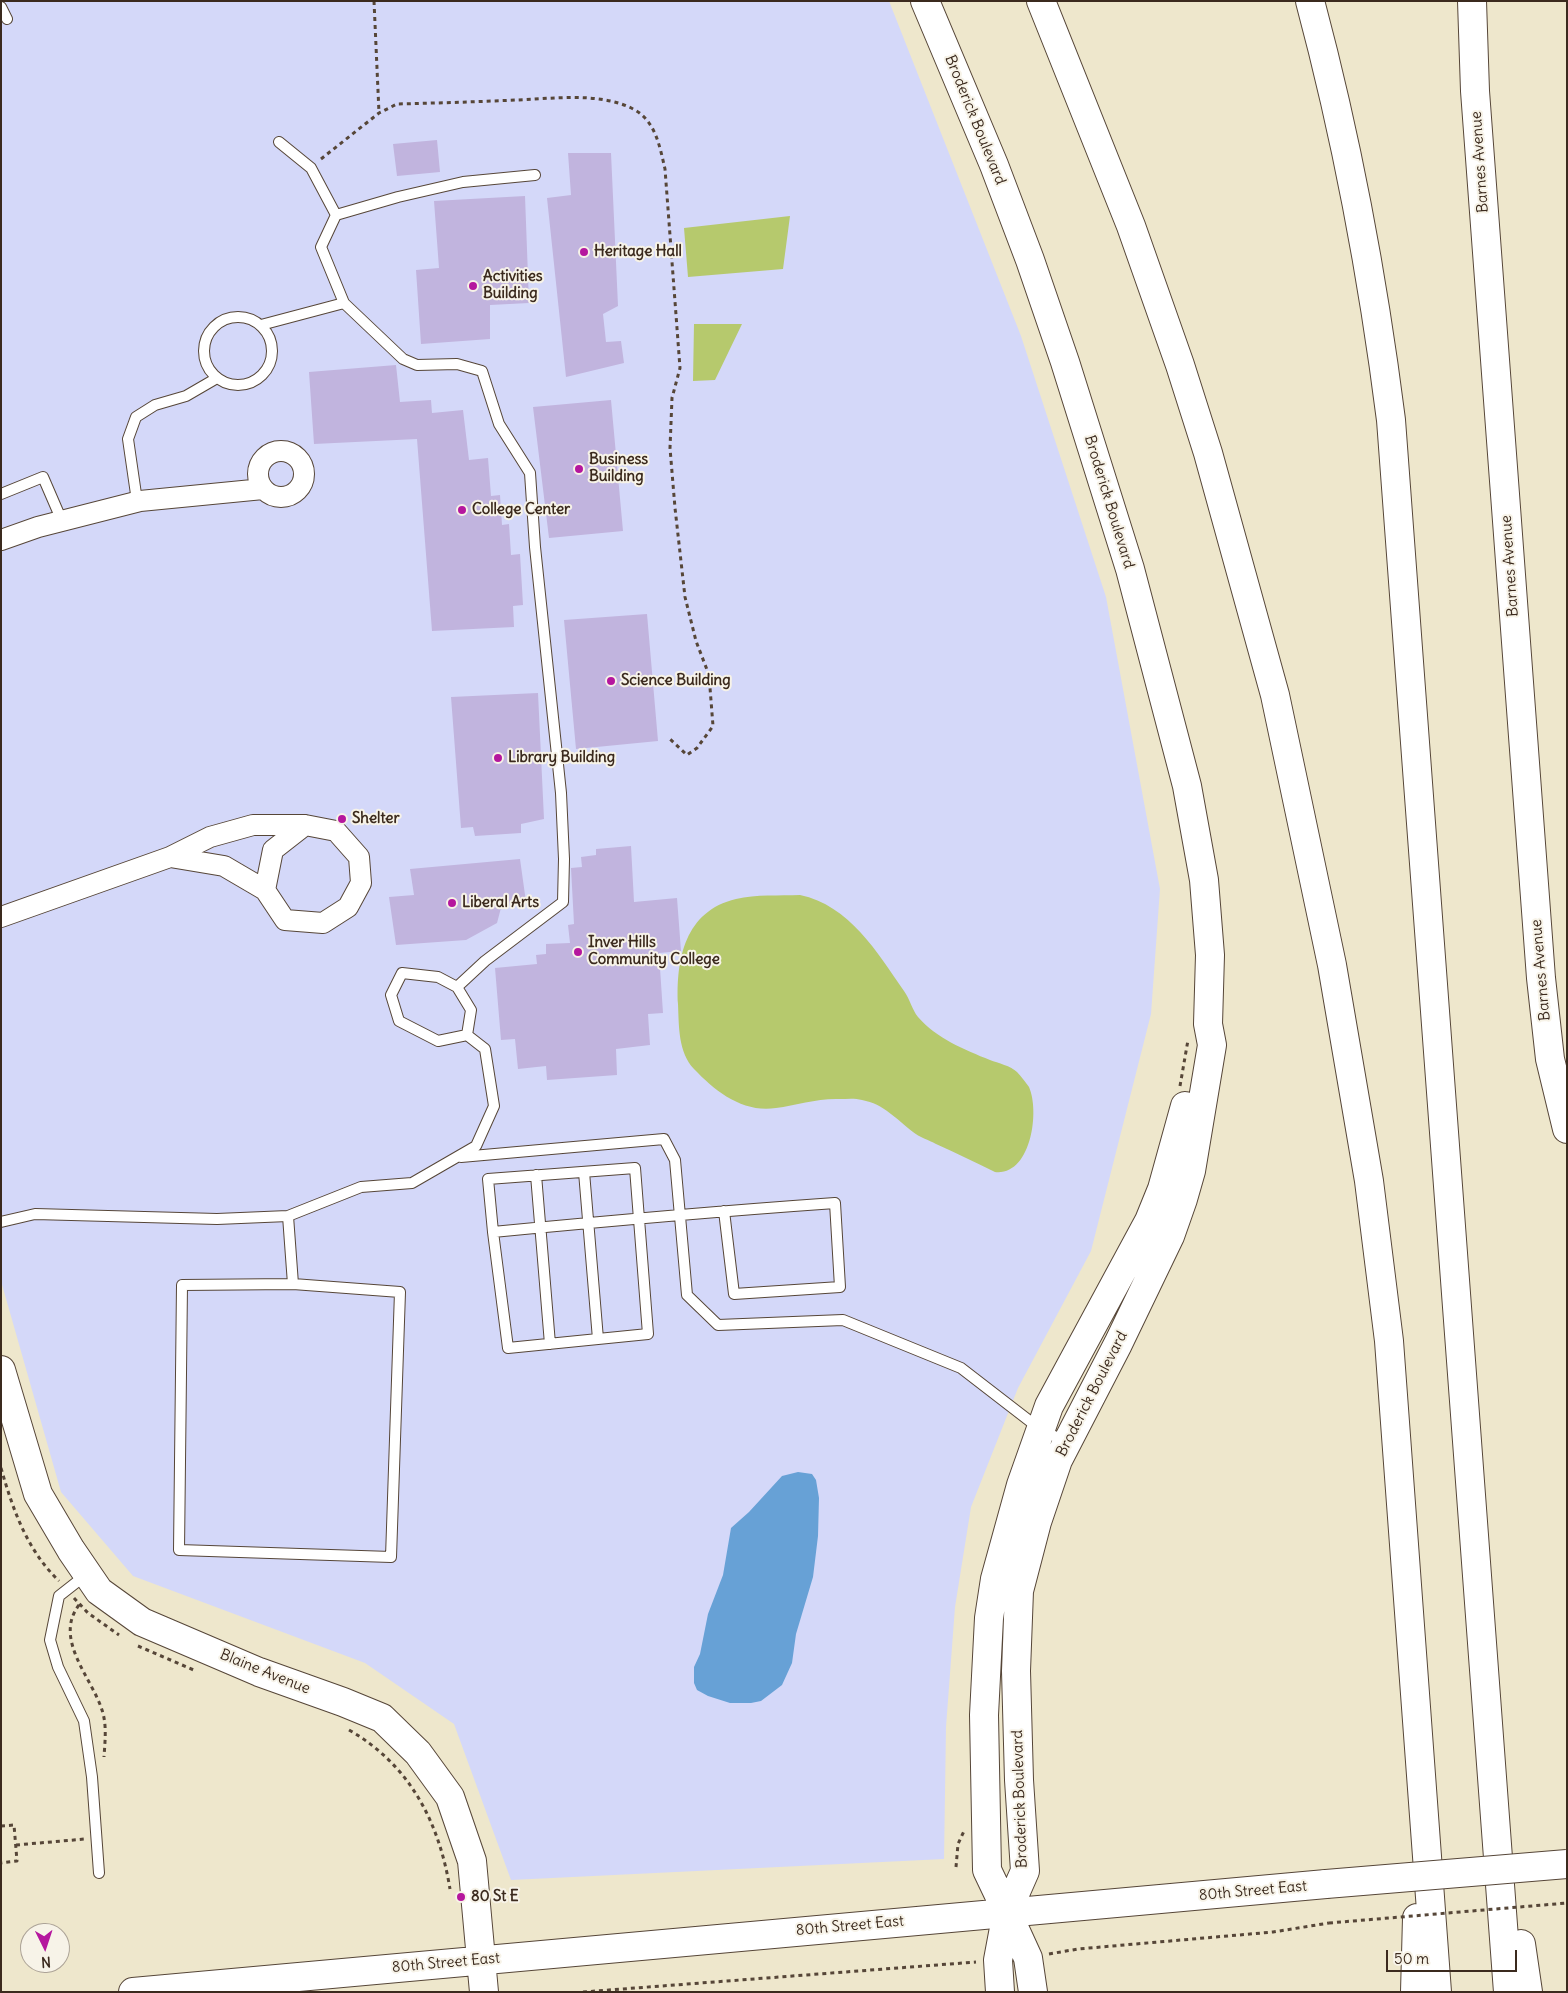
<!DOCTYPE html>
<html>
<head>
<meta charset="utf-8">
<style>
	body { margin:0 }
	#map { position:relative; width:1568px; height:1993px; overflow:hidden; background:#eee7cc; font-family:Delius,sans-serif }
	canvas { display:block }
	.frame { position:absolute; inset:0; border:2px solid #3b2a1e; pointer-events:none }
	.north { position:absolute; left:20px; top:1923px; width:50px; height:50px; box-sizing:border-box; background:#f7f3e8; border:1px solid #aca397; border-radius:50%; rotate:176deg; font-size:14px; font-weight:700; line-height:20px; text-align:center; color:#3b2a1e }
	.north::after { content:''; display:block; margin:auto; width:18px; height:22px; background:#b5179e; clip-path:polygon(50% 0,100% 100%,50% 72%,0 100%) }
	.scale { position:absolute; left:1386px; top:1950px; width:131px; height:22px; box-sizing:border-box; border:2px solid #3b2a1e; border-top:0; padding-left:6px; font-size:15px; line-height:18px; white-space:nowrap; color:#3b2a1e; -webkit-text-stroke:4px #f7f3e8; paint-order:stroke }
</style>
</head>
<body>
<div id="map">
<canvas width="1568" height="1993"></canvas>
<div class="frame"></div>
<div class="north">N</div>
<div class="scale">50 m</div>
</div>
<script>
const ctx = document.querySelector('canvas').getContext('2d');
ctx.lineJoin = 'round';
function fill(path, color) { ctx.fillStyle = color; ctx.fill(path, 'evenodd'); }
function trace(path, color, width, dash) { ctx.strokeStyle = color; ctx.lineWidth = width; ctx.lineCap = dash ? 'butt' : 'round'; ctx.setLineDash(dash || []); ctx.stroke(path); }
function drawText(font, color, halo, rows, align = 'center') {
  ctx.font = font + ' Delius,sans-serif'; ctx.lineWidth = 4; ctx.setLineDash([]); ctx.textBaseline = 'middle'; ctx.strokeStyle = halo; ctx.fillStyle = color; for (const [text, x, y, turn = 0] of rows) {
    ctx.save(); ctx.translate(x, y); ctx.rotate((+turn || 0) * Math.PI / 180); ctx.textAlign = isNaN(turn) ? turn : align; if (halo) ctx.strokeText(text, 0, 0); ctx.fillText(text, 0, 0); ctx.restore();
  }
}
fill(new Path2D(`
	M 1,1 L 889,1 L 1021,336 L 1106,597 L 1160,889 L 1151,1014 L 1091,1251 L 1018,1388 L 971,1507 L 955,1607 L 946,1727 L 944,1859 L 511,1880 L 454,1724 L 365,1663 L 133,1576 L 61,1492 L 1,1281 Z`), '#d4d8f9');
fill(new Path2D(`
	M 790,216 L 783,269 L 688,277 L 684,228 Z
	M 694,324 L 742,324 L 715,380 L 693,381 Z
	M 800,895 C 849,905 878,953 904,991 C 910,999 912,1010 918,1017 C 936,1038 965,1050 990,1060 C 998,1063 1011,1066 1017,1072 C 1021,1076 1026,1083 1029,1087 C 1040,1112 1031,1176 995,1172 C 975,1162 956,1153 936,1144 C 929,1140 919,1137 913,1132 C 896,1119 884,1104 862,1100 C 855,1098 847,1099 840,1099 C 818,1098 797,1105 776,1108 C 743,1113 716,1092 694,1069 C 678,1052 679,1026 678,1004 C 676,959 685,911 736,899 C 756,894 780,896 800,895 Z`), '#b6c96d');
fill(new Path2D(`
	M 798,1472 L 812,1474 L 816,1480 L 819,1498 L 818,1536 L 813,1577 L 796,1634 L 792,1663 L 782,1685 L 761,1701 L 751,1703 L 730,1703 L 708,1696 L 697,1690 L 694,1683 L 694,1667 L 700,1654 L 708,1614 L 723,1575 L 731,1528 L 749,1512 L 782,1476 Z`), '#67a1d6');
fill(new Path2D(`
	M 437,140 L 440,172 L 397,176 L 393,144 Z
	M 568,153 L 611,153 L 618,306 L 603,314 L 606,342 L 621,341 L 624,363 L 566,377 L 547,198 L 571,195 Z
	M 525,196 L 529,303 L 490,305 L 490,339 L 421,344 L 416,270 L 439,268 L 434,201 Z
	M 396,365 L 400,402 L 431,400 L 432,413 L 463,410 L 469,460 L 488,458 L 491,496 L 500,495 L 502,525 L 509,524 L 511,555 L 520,554 L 523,605 L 513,606 L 514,627 L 432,631 L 417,439 L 314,444 L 309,372 Z
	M 611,400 L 623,531 L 549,538 L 533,407 Z
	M 647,614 L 658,741 L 576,749 L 564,620 Z
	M 538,693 L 544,819 L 521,824 L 521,833 L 475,836 L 473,827 L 461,828 L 451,697 Z
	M 631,846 L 634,902 L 677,898 L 681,951 L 659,953 L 663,1013 L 648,1014 L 650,1045 L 616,1049 L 617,1075 L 547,1080 L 546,1066 L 518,1069 L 515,1039 L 501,1040 L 495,968 L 537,964 L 536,955 L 546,954 L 546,944 L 570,943 L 568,925 L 574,924 L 571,868 L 582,867 L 581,857 L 596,855 L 596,849 Z
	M 520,859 L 526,902 L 502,904 L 497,923 L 466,940 L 396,945 L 389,897 L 414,895 L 410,869 Z`), '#c1b4de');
const lane = new Path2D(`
	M 1,7 L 7,19
	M 279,142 L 311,168 L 336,215 L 321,247 L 344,303 L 403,359 L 417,365 L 457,364 L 482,371 L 499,424 L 530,473 L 535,547 L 561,793 L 564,859 L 563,902 L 485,961 L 457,987
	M 336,215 L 398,197 L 463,182 L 535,175
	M204 351a34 34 0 1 1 68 0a34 34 0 1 1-68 0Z
	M 261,325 L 344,303
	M 1,494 L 43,477 L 62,521
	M 137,501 L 128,439 L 136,417 L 155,405 L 186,396 L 217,378
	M 461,1157 L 664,1139 L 675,1160 L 687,1295 L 718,1325 L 843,1320 L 961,1368 L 1040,1429 L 1066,1442
	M 584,1172 L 598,1339
	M 536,1175 L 550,1344
	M 288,1216 L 293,1284 L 182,1285 L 179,1550 L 391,1557 L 400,1292 L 293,1284
	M 1,1222 L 35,1214 L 217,1219 L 288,1216 L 361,1187 L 412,1183 L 476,1146 L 494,1106 L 485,1049 L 467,1035 L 438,1041 L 399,1021 L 391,995 L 402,973 L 438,977 L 457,987 L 471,1010 L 467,1035
	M 493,1232 L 488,1179 L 635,1168 L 648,1334 L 508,1348 L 493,1232 C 607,1221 721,1211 835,1203 L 840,1287 L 734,1294 L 724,1211
	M 87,1574 L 59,1596 L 50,1640 L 58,1667 L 84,1721 L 92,1777 L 99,1873`);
const street = new Path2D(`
	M258 474a23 23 0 1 1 46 0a23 23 0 1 1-46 0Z
	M 1,540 L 38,527 L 140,501 L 263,489
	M 265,890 L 273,850 L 305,825
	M 1,917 L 170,857 L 210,837 L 253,825 L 305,825 L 336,831 L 359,857 L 361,883 L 348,907 L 323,923 L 285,920 L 265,890 L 224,866 L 170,857`);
const secondary = new Path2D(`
	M 925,1 L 994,165 L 1030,260 L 1065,362 L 1130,569 L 1187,786 L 1204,880 L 1210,955 L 1208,1024 L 1212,1045 L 1191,1171 L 1183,1199 L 1170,1236 L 1118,1344 L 1058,1460 L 1037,1522 L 1019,1591 L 1016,1671 L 1019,1780 L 1025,1871 L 1007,1912
	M 1472,1 L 1475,91 L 1541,978 L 1550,1059 L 1567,1129
	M 1,1370 L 38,1494 L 71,1550 L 99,1591 L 142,1622 L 259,1672 L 343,1702 L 382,1718 L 418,1753 L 450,1797 L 472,1861 L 484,1992
	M 1007,1912 L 987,1870 L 984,1715 L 989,1618 L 995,1579 L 1021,1485 L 1049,1406 L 1149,1221 L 1162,1189 L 1185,1106
	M 133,1992 L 1326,1884`);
const highway = new Path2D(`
	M 1041,1 L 1131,226 L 1180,365 L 1208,453 L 1275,695 L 1332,965 L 1369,1181 L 1389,1341 L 1437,1992
	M 1310,1 C 1347,139 1373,278 1391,420 L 1508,1992
	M 1007,1912 L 1028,1958 L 1033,1992
	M 1521,1944 L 1528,1992
	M 1000,1992 L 998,1960 L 1007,1912
	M 1415,1992 L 1417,1918`);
trace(lane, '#564638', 12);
trace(street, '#564638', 22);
trace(secondary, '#564638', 30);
trace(highway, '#564638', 30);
trace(new Path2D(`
	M 374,1 L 379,113
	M 321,159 L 379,113 L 397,104 C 436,103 475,102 515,100 C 552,99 601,91 635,110 C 656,122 660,148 665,169 L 680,368 L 672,398 L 670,448 L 675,508 L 685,597 L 696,641 L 709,675 L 713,726 L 697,748 L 687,755 L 670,739
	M 1180,1086 L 1188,1040
	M 1,1468 C 13,1510 27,1550 59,1581
	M 74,1598 L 88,1613 L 119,1635
	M 79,1605 C 53,1639 92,1678 102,1710 C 107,1725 105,1741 104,1757
	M 138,1646 L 196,1671
	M 349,1730 C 410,1765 439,1822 450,1889
	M 1,1826 L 14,1825 L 17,1861 L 1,1863
	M 16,1845 L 85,1839
	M 956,1867 L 958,1844 L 964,1831
	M 1049,1954 L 1078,1949 L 1273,1932 L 1329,1923
	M 583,1992 L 976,1962`), '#564638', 3, [4, 4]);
trace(lane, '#fff', 10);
trace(street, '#fff', 20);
trace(secondary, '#fff', 28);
trace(highway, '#fff', 28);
const secondaryBridge = new Path2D(`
	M 1326,1884 L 1567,1864`);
trace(secondaryBridge, '#564638', 30, []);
trace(new Path2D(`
	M 1329,1923 L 1567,1903`), '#564638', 3, [4, 4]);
trace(secondaryBridge, '#fff', 28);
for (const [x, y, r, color] of [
	[584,252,5,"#b5179e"],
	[473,286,5,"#b5179e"],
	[579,469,5,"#b5179e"],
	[462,510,5,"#b5179e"],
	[611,681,5,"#b5179e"],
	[498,758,5,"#b5179e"],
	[342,819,5,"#b5179e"],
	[452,903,5,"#b5179e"],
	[578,952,5,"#b5179e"],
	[461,1897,5,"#b5179e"]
]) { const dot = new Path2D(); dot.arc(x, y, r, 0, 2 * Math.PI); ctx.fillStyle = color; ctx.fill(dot); trace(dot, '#f7f3e8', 2); }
drawText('15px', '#3b2a1e', '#f7f3e8', [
	["Broderick Boulevard",975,120,68],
	["Barnes Avenue",1480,162,-94],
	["Broderick Boulevard",1109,502,73],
	["Barnes Avenue",1510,566,-94],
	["Barnes Avenue",1541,970,-95],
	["Broderick Boulevard",1092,1394,-63],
	["Blaine Avenue",265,1672,22],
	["Broderick Boulevard",1020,1799,-92],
	["80th Street East",1253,1891,-5],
	["80th Street East",850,1926,-5],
	["80th Street East",446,1963,-5]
]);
drawText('bold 15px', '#3b2a1e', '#f7f3e8', [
	["Heritage Hall",594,252],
	["Activities",483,277],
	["Building",483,294],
	["Business",589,460],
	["Building",589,477],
	["College Center",472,510],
	["Science Building",621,681],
	["Library Building",508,758],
	["Shelter",352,819],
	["Liberal Arts",462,903],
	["Inver Hills",588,943],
	["Community College",588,960],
	["80 St E",471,1897]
], 'left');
</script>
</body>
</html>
